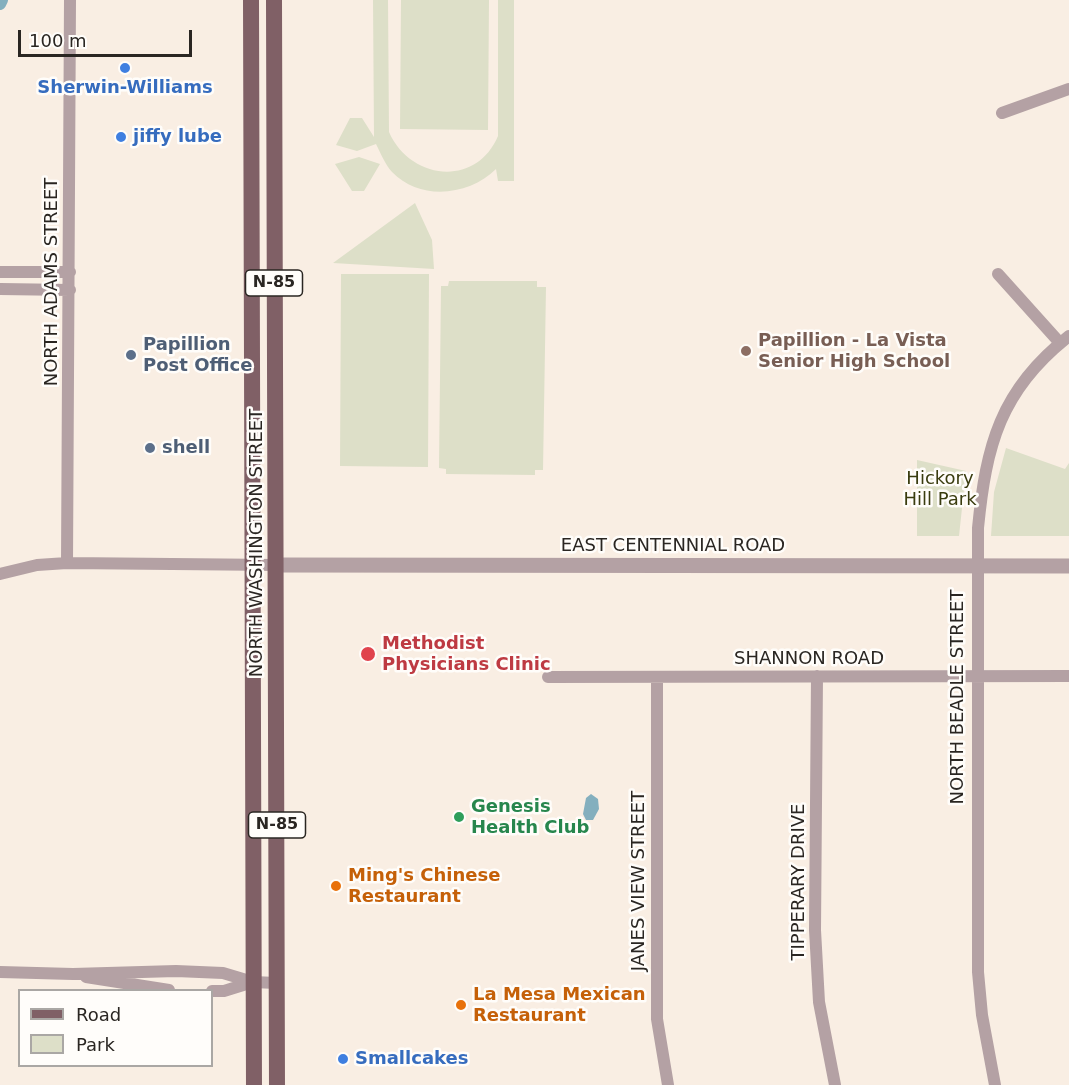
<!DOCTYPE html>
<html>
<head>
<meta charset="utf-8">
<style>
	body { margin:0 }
	#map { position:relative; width:1069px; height:1085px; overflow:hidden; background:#f9eee3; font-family:"DejaVu Sans",sans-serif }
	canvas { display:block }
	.legend { position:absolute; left:18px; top:989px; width:195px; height:78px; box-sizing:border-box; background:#fffdfa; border:2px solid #aaa7a4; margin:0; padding:8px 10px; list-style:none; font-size:18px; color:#2a2622 }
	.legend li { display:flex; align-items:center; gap:12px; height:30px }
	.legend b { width:30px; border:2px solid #aaa7a4 }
	.scale { position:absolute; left:18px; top:30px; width:174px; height:27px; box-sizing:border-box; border:3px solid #2a2622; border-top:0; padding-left:8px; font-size:18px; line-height:21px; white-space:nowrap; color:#2a2622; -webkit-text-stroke:4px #fffdfa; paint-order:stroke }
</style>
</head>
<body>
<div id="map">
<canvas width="1069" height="1085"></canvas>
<ul class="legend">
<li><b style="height:8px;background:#806066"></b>Road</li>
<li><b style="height:16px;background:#dddfc8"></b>Park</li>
</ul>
<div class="scale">100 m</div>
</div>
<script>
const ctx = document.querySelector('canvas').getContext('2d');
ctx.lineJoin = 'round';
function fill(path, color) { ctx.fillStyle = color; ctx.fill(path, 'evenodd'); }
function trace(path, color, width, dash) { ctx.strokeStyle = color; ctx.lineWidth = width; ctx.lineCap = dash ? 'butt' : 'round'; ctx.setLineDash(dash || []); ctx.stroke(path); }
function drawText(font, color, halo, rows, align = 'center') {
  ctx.font = font + ' "DejaVu Sans",sans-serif'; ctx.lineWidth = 5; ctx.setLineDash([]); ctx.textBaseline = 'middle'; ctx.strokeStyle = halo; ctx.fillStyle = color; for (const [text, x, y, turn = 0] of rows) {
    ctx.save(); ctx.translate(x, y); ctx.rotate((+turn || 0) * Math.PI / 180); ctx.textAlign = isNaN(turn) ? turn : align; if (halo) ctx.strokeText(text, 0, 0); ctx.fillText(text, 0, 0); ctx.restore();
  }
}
fill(new Path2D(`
	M 373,0 L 388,0 L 389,132 C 410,180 476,188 498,136 L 498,0 L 514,0 L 514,181 L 498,181 L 496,169 C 470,195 421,202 392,172 C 385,164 381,154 376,144 L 357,151 L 336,145 L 350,118 L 362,118 L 374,137 Z
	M 401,0 L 489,0 L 488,130 L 400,129 Z
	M 359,157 L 380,164 L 364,191 L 352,191 L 335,164 Z
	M 415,203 L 432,240 L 434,269 L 333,263 Z
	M 341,274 L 429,274 L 428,467 L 340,466 Z
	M 449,281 L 537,281 L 537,287 L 546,287 L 543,470 L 535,470 L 535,475 L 446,474 L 446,469 L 439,468 L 441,286 L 448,286 Z
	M 1006,448 L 1065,469 L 1069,463 L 1069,536 L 991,536 L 994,492 Z
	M 917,460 L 966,471 L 959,536 L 917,536 Z`), '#dddfc8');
fill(new Path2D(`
	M 591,794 L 598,799 L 599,809 L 593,820 L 586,820 L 583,814 L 586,798 Z`), '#84afbe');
trace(new Path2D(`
	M 0,4 L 2,0`), '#84afbe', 12);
trace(new Path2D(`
	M 1002,113 L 1069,89
	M 0,272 L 70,272
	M 998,274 L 1060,343
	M 0,289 L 70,290
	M 67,563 L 70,0
	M 0,574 L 37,565 L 67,563 L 277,565
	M 817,676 L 815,930 L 819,1002 L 835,1085
	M 548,677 L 1069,676
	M 657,677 L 657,1019 L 668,1085
	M 0,972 L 73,974 L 176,971 L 223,973 L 253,982 L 276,983
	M 86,977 L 169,990
	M 212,991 L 224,991 L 253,982
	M 995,1085 L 982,1015 L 978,972 L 978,528 C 986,446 1000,390 1069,336`), '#b4a1a4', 12);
trace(new Path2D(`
	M 277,565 L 1069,566`), '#b4a1a4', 15);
trace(new Path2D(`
	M 251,0 L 254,1085
	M 274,0 L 277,1085`), '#806066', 16);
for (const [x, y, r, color] of [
	[125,68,6,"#3f7fe0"],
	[121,137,6,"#3f7fe0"],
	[746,351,6,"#8d6e63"],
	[131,355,6,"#5c6f8a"],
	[150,448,6,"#5c6f8a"],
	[368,654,8,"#e0444e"],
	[459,817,6,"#2e9e5b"],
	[336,886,6,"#e8710a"],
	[461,1005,6,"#e8710a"],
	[343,1059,6,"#3f7fe0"]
]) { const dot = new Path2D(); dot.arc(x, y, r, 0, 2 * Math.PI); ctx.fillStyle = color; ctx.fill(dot); trace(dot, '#fffdfa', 2); }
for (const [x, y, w] of [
	[274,283,57],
	[277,825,57]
]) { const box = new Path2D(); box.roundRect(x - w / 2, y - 13, w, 26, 4.5); ctx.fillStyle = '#fffdfa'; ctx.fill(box); trace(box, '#2a2622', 1.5); }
drawText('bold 16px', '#2a2622', null, [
	["N-85",274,283],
	["N-85",277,825]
]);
drawText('bold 18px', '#366cbe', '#fffdfa', [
	["Sherwin-Williams",125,88,"center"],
	["jiffy lube",133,137],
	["Smallcakes",355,1059]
], 'left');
drawText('18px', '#2a2622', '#fffdfa', [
	["NORTH ADAMS STREET",52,282,-90],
	["NORTH WASHINGTON STREET",257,543,-90],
	["EAST CENTENNIAL ROAD",673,546],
	["SHANNON ROAD",809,659],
	["NORTH BEADLE STREET",958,697,-90],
	["JANES VIEW STREET",639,881,-90],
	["TIPPERARY DRIVE",799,882,-90]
]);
drawText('bold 18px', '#785e54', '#fffdfa', [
	["Papillion - La Vista",758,341],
	["Senior High School",758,362]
], 'left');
drawText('bold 18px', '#4e5e75', '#fffdfa', [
	["Papillion",143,345],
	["Post Office",143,366],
	["shell",162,448]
], 'left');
drawText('18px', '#3a3c0f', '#fffdfa', [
	["Hickory",940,479],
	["Hill Park",940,500]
]);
drawText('bold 18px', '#be3a42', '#fffdfa', [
	["Methodist",382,644],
	["Physicians Clinic",382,665]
], 'left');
drawText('bold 18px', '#27864d', '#fffdfa', [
	["Genesis",471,807],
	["Health Club",471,828]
], 'left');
drawText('bold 18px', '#c56008', '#fffdfa', [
	["Ming's Chinese",348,876],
	["Restaurant",348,897],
	["La Mesa Mexican",473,995],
	["Restaurant",473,1016]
], 'left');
</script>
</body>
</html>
